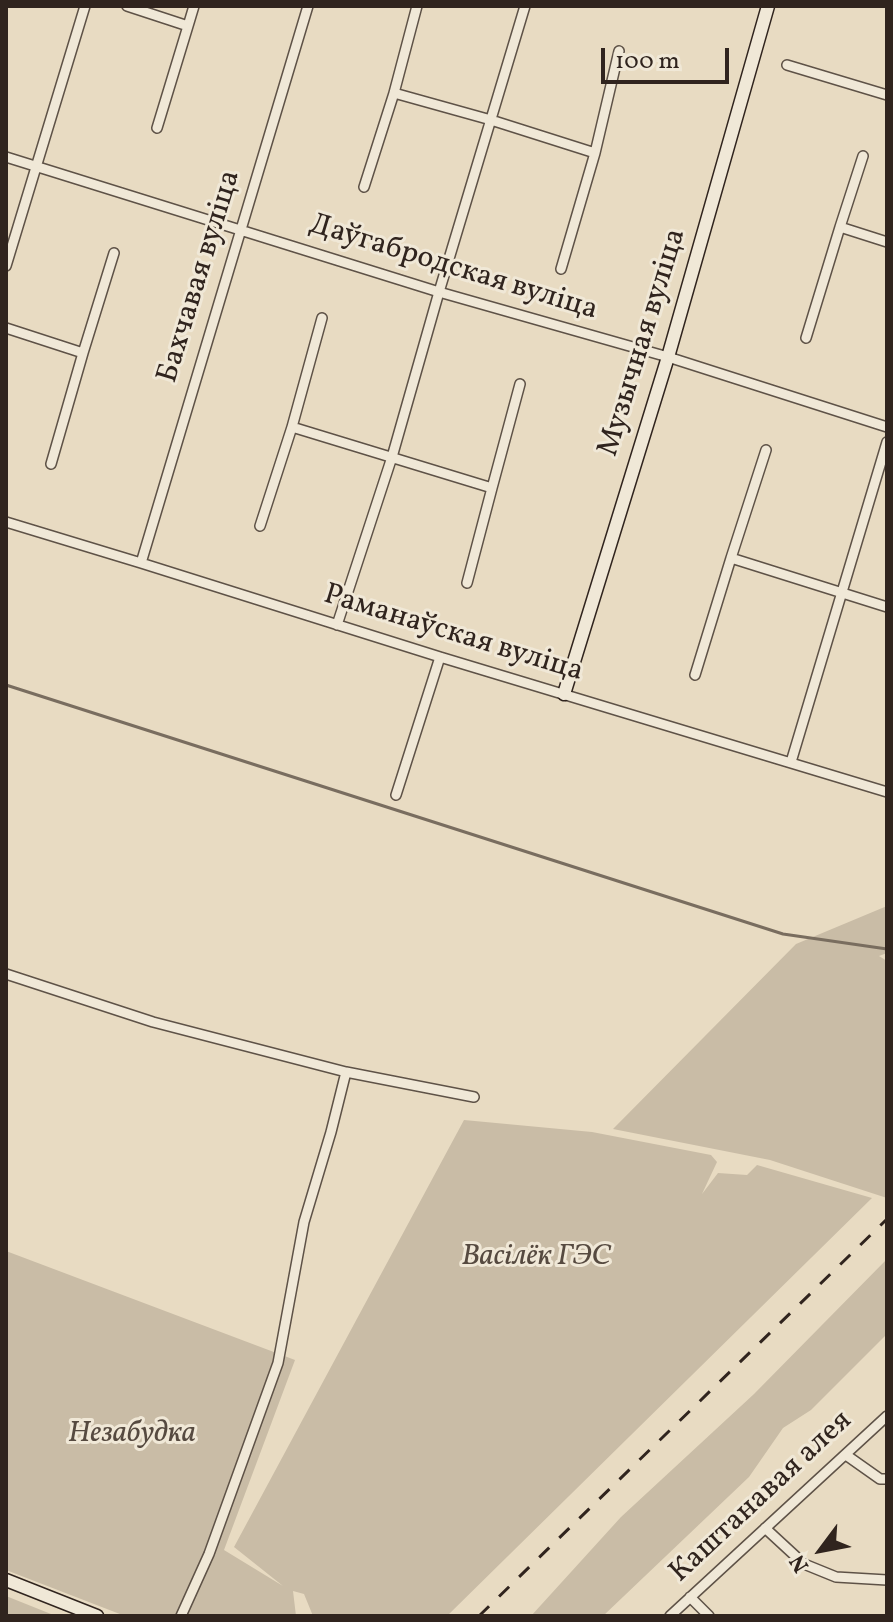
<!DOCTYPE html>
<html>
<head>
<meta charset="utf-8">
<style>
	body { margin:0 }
	#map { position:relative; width:893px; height:1622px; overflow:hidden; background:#e8dbc2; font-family:Vollkorn,serif }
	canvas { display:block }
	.frame { position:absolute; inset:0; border:8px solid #30241e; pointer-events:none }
	.north { position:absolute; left:781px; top:1510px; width:80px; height:80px; -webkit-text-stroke:6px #f0e8d7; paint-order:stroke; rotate:238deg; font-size:22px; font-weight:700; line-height:32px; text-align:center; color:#30241e }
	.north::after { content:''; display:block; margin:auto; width:28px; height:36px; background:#30241e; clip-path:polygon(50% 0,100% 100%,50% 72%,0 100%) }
	.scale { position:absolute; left:601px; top:48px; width:128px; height:36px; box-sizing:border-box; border:4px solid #30241e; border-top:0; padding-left:10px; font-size:24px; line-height:28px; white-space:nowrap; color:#30241e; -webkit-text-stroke:6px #f0e8d7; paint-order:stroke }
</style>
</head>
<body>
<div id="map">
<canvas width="893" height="1622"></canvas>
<div class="frame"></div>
<div class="north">N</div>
<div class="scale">100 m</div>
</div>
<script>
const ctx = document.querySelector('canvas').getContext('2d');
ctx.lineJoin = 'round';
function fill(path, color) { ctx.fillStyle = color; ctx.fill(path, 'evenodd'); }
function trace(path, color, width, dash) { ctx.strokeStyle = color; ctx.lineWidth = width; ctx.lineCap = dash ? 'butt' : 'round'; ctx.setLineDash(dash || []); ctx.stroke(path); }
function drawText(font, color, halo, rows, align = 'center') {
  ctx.font = font + ' Vollkorn,serif'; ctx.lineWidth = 6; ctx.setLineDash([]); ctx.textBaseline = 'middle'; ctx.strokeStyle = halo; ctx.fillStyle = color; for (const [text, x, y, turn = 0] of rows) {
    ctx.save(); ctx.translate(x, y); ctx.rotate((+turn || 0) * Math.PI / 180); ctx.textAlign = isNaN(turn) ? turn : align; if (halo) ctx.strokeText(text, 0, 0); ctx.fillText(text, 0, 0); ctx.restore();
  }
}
fill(new Path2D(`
	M 887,906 L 887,953 L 879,956 L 887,961 L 887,1198 L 770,1160 L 613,1129 L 796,944 Z
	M 464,1120 L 592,1132 L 711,1155 L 717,1162 L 702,1194 L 718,1173 L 747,1175 L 757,1165 L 872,1198 L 447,1616 L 313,1616 L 304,1594 L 293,1591 L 296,1616 L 125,1616 L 6,1570 L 6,1251 L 295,1360 L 224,1550 L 283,1586 L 234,1547 Z
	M 887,1259 L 887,1334 L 811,1410 L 783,1428 L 749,1477 L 603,1616 L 531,1616 L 621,1517 L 754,1394 Z
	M 6,1596 L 56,1616 L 6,1616 Z`), '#c9bca6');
trace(new Path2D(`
	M 6,685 L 783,934 L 887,949`), '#796d5f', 3);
const street = new Path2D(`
	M 127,6 L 188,26 L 157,128
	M 188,26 L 194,6
	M 787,65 L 887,95
	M 394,93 L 417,6
	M 595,153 L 619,51
	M 6,157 L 439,292 L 668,357 L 887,427
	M 364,187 L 394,93 L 491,120 L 595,153 L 561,269
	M 840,227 L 863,156
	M 6,266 L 85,6
	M 6,328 L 83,353 L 51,464
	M 806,338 L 840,227 L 887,242
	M 83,353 L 114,253
	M 292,427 L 322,318
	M 492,488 L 520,384
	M 6,522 L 141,563 L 440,657 L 887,792
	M 260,526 L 292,427 L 492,488 L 467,583
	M 731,558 L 766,450
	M 141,563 L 308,6
	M 337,625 L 392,457 L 439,292 L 525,6
	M 695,675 L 731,558 L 887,607
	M 791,762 L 887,442
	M 396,795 L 440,657
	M 6,974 L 153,1022 L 346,1072 L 474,1097
	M 846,1455 L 880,1479 L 887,1479
	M 765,1528 L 804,1564 L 836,1577 L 887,1580
	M 690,1597 L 709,1616
	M 181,1616 L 209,1554 L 278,1363 L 304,1222 L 331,1132 L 346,1072
	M 670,1616 L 887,1416`);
const secondary = new Path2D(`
	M 564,694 L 668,357 L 768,6
	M 6,1580 L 97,1616`);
trace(street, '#5e5247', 12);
trace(secondary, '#30241e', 15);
trace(street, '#f0e8d7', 9);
trace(secondary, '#f0e8d7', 12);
trace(new Path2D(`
	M 479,1616 L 887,1219`), '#30241e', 3, [14, 14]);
drawText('30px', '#30241e', '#f0e8d7', [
	["Даўгабродская вуліца",453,269,17],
	["Бахчавая вуліца",201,277,-73],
	["Музычная вуліца",644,343,-73],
	["Раманаўская вуліца",453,635,17],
	["Каштанавая алея",762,1498,-43]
]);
drawText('italic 30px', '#564a40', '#f0e8d7', [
	["Васілёк ГЭС",536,1258],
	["Незабудка",132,1435]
]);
</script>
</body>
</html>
